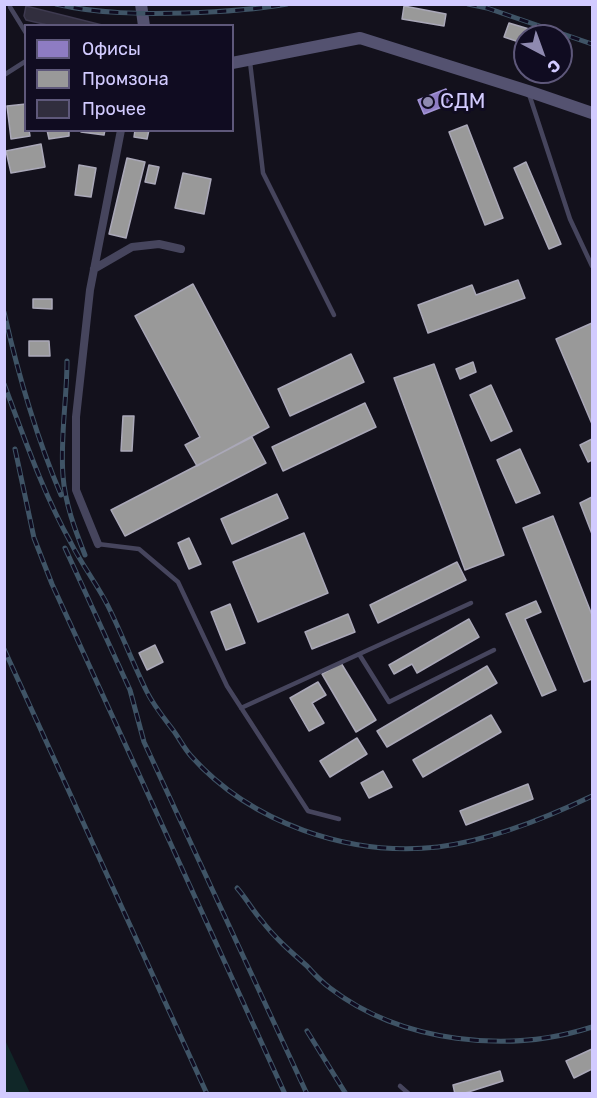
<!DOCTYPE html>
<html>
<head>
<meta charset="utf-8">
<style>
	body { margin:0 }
	#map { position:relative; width:597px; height:1098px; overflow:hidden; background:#13111c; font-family:Rubik,sans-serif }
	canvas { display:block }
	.frame { position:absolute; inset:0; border:6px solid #d2cbff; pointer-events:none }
	.legend { position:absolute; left:24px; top:24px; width:210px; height:108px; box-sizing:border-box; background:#100c21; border:2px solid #5e587a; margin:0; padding:8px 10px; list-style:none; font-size:18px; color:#d2cbff }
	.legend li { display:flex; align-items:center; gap:12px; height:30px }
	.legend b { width:30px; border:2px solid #5e587a }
	.north { position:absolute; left:513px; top:24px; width:60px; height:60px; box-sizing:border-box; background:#100c21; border:2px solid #5e587a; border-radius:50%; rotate:139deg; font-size:16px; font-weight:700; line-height:24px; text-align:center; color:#d2cbff }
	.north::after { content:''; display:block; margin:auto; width:21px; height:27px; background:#8f8ab0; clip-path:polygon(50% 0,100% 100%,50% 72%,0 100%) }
</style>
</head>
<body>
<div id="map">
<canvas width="597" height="1098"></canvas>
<div class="frame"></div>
<ul class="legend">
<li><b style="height:16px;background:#8e7cc3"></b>Офисы</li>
<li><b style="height:16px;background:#999"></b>Промзона</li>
<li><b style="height:16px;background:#312e3e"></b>Прочее</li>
</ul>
<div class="north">С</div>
</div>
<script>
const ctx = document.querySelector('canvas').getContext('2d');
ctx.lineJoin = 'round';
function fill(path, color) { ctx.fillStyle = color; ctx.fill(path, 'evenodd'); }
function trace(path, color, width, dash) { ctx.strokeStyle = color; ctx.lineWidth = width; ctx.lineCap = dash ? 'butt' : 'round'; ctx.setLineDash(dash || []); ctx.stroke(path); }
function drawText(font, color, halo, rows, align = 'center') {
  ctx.font = font + ' Rubik,sans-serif'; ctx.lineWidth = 6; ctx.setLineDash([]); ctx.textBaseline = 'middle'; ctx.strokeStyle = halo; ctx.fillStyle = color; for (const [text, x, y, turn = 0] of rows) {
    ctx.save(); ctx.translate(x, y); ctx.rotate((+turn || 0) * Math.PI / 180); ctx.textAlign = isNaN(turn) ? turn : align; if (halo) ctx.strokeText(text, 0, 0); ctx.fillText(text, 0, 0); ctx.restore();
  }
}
fill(new Path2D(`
	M 5,1040 L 30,1093 L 5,1093 Z`), '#102728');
const offices = new Path2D(`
	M 446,89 L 452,103 L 424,114 L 418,100 Z`);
fill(offices, '#8e7cc3');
trace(offices, '#a294d5', 1.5);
const industry = new Path2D(`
	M 404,6 L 446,14 L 444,26 L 402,19 Z
	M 509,23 L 549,35 L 549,36 L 525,36 L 525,44 L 504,37 Z
	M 26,104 L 26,130 L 29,130 L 30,136 L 11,139 L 7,106 Z
	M 467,125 L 503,218 L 485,225 L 449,132 Z
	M 47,130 L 69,130 L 69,136 L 49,139 Z
	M 82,130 L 105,130 L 104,135 L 81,132 Z
	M 135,130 L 149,130 L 147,139 L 134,137 Z
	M 41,144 L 45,167 L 11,173 L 6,151 Z
	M 127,158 L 145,162 L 126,238 L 109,234 Z
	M 526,162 L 561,244 L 549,249 L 514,168 Z
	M 79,165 L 96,168 L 91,197 L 75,195 Z
	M 149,165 L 159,167 L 155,184 L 145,182 Z
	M 183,173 L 211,179 L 204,214 L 175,208 Z
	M 518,280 L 525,298 L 428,333 L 418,305 L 472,285 L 476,295 Z
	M 193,284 L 269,427 L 197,466 L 185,445 L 200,437 L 135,316 Z
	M 33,299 L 52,299 L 52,309 L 33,308 Z
	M 592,323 L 592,424 L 556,339 Z
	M 29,341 L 49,341 L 50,356 L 29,356 Z
	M 351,354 L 364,382 L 290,416 L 278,389 Z
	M 473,362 L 476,372 L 460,379 L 456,369 Z
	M 434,364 L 504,555 L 465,570 L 394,378 Z
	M 491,385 L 512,431 L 491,441 L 470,395 Z
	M 365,403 L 376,427 L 283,471 L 272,447 Z
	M 123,416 L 134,416 L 132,451 L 121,451 Z
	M 252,437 L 266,463 L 125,536 L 111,510 Z
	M 592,439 L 592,460 L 588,462 L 580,445 Z
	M 520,449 L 540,493 L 516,503 L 497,460 Z
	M 277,494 L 288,518 L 232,544 L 221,519 Z
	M 592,497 L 592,534 L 580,503 Z
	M 553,516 L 592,615 L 592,679 L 584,682 L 523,528 Z
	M 304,533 L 328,593 L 258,622 L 233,562 Z
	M 189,538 L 201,564 L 189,569 L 178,543 Z
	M 457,562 L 466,580 L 378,623 L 370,605 Z
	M 536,601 L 541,612 L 525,619 L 556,690 L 542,696 L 506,614 Z
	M 230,604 L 245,643 L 226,650 L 211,612 Z
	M 348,614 L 355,632 L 312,649 L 305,632 Z
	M 469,619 L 479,637 L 417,673 L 412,664 L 394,674 L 389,665 Z
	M 155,645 L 163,662 L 147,670 L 139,653 Z
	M 341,663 L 376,720 L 356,732 L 322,674 Z
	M 487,666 L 497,683 L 387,747 L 377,731 Z
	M 318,682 L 326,695 L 312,703 L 324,723 L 309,731 L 290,698 Z
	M 491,715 L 501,732 L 423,777 L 413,760 Z
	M 357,738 L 367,754 L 330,777 L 320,761 Z
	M 383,771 L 392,787 L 369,798 L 361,783 Z
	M 528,784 L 533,799 L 466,825 L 460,811 Z
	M 592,1049 L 592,1069 L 574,1078 L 566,1061 Z
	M 500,1071 L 503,1081 L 462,1094 L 455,1094 L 453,1085 Z`);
fill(industry, '#999');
trace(industry, '#aaa8b8', 1.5);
const building = new Path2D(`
	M 26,6 L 106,26 L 52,26 L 26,20 L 24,16 Z`);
fill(building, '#312e3e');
trace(building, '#3e3a50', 1.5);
trace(new Path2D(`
	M 10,7 L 26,33
	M 250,62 L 263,173 L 334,315
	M 4,75 L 26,61
	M 529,94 L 570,219 L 592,266
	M 98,544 L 139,549 L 178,582 L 227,686 L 308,811 L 339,819
	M 359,654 L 389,702 L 494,650
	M 241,708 L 471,603
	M 400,1086 L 409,1094`), '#46455d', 4.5);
trace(new Path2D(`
	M 94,269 L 132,247 L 159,244 L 181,249
	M 98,544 L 76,490 L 76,417 L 90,290 L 121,130`), '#46455d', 8);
trace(new Path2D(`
	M 141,4 L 144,26
	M 232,63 L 360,38 L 528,91 L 592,113`), '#545270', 12);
const rail = new Path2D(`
	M 56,4 C 98,14 142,14 185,13 C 219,12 253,10 287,4
	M 468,4 L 487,8 L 592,44
	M 4,312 C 18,374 36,436 61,495
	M 67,361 C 67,399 60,437 63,476 C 65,503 75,530 85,555
	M 4,384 C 24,437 43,493 71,543 C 82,565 97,584 108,606 C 122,634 133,664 147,692 C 154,706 164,718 173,730 C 179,738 184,748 191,756 C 251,823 349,857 438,847 C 491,840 544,819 592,796
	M 15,449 L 34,538 L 52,584 L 285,1094
	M 65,548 L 130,690 L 144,742 L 307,1094
	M 4,649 L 207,1094
	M 237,888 C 246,898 253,911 262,921 C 275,938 291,952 307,966 C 314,974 322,982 330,988 C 401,1043 509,1054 592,1027
	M 307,1031 L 346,1094`);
trace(rail, '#3f5466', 5);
trace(rail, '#100c21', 3, [9]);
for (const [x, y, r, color] of [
	[428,102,6,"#8f8ab0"]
]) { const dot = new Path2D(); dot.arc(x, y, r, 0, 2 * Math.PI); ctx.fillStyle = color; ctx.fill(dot); trace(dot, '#100c21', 2); }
drawText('21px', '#d2cbff', '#100c21', [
	["СДМ",440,102]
], 'left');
</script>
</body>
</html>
